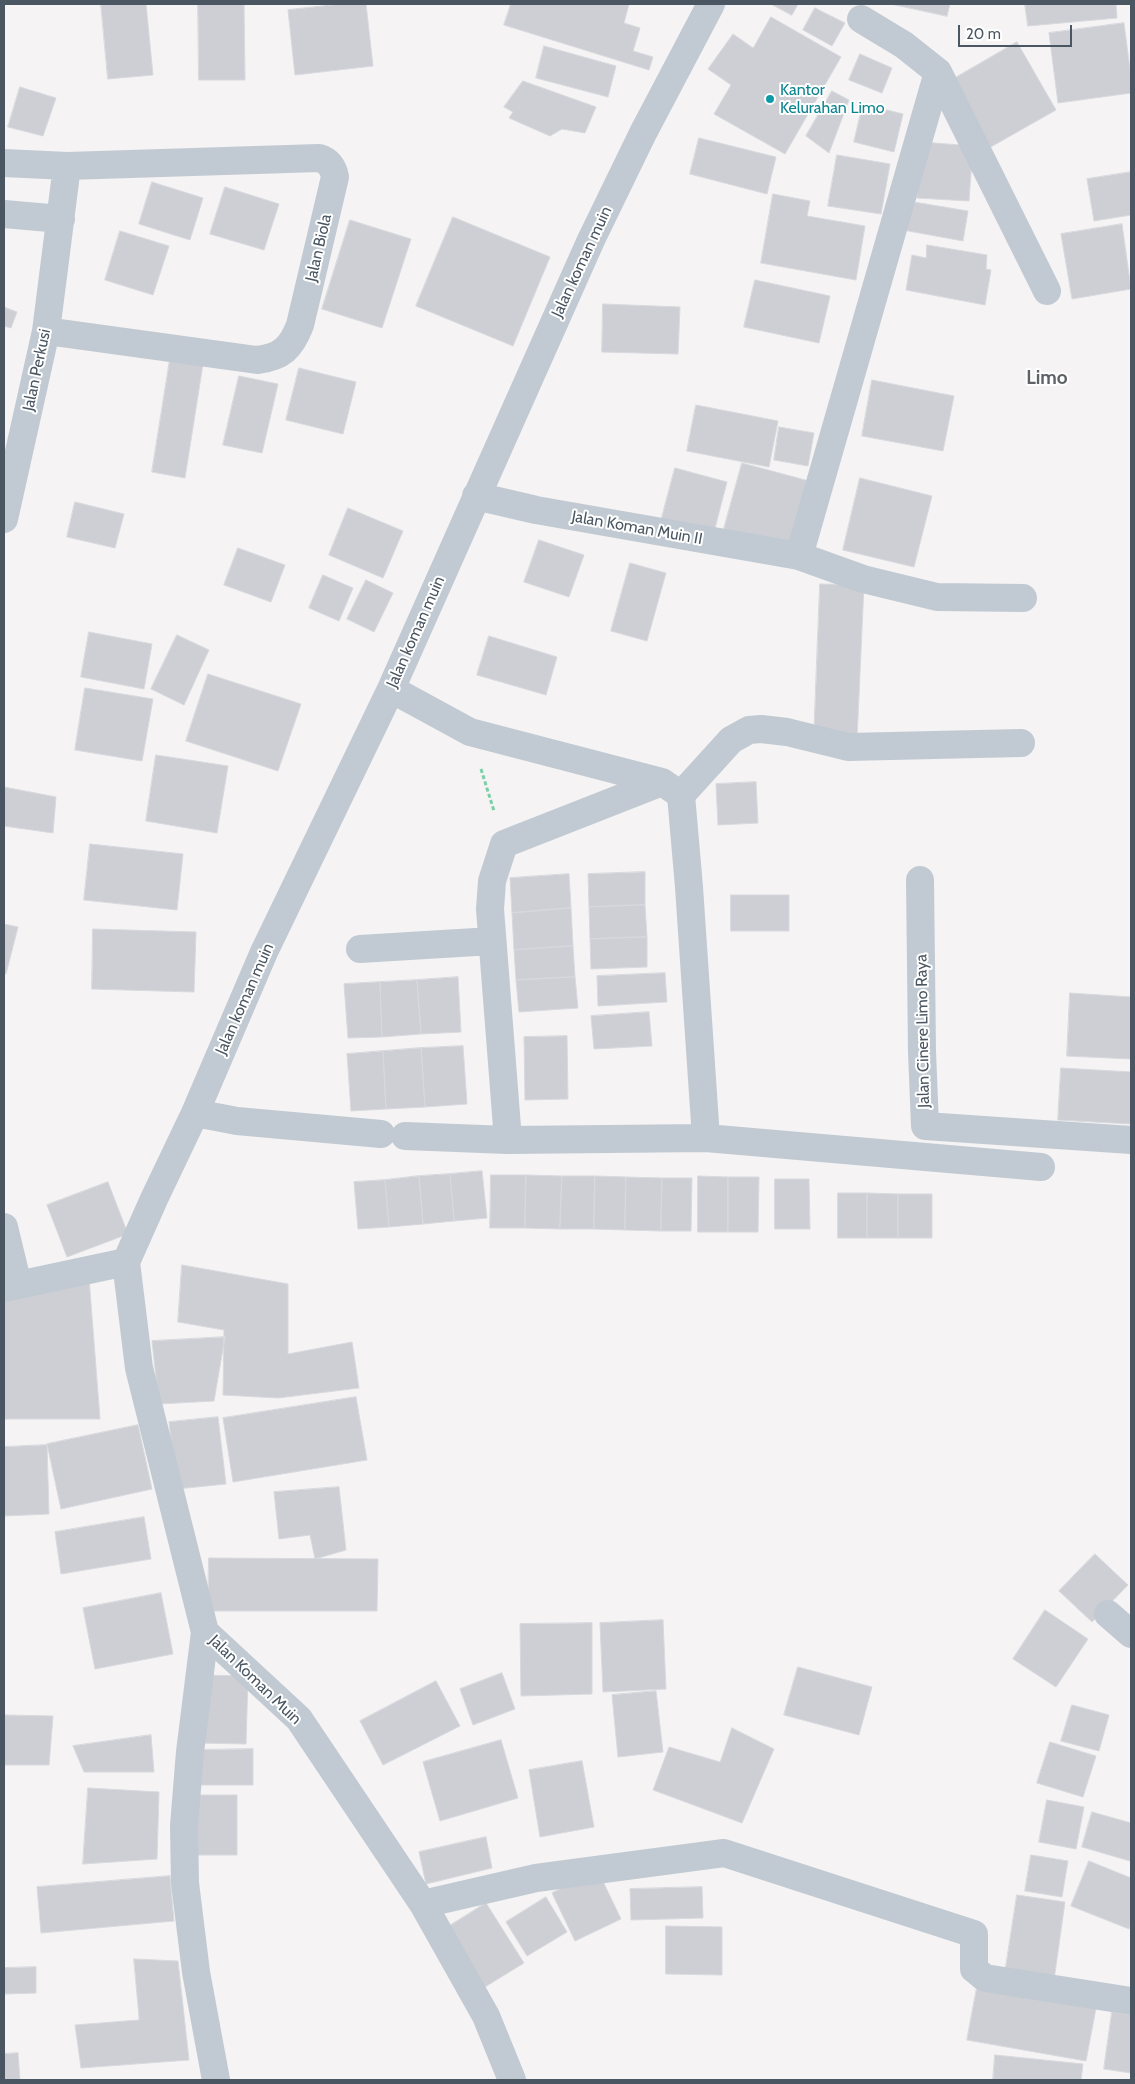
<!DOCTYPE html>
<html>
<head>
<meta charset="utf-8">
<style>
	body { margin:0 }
	#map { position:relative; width:1135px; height:2084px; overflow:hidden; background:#f5f3f3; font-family:Cabin,sans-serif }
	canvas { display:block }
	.frame { position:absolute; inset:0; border:5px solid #4a5661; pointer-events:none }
	.scale { position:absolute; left:958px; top:25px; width:114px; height:22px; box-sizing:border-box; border:2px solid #4a5661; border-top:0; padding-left:6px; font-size:15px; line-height:18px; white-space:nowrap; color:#4a5661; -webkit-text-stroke:4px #fff; paint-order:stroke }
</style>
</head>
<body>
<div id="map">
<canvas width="1135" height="2084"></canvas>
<div class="frame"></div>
<div class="scale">20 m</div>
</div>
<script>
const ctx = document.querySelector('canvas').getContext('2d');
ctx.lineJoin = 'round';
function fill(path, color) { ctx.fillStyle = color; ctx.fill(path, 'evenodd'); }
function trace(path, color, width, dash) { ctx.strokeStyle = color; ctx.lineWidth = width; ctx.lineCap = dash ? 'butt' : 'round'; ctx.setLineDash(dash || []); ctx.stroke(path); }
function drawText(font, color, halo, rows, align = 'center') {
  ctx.font = font + ' Cabin,sans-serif'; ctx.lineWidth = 4; ctx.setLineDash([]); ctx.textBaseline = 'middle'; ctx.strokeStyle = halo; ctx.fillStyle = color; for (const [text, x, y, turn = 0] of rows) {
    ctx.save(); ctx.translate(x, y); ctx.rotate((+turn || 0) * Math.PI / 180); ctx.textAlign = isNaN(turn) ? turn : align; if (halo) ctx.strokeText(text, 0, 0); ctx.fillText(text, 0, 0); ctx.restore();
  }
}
const building = new Path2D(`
	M 101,4 L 146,4 L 153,75 L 108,79 Z
	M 198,4 L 244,4 L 245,80 L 199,80 Z
	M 342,4 L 366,4 L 373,66 L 295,75 L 288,10 Z
	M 511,4 L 629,4 L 624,23 L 640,28 L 633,51 L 653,57 L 649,70 L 504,25 Z
	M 771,4 L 798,4 L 792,15 Z
	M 891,4 L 950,4 L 947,16 Z
	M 1025,4 L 1116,4 L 1117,18 L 1028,26 Z
	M 815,8 L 845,23 L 832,46 L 803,30 Z
	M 771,17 L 841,57 L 785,154 L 714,114 L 731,85 L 708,69 L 733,34 L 753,48 Z
	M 1124,23 L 1131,77 L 1131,93 L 1058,103 L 1049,33 Z
	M 1017,42 L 1056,110 L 989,148 L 950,81 Z
	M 544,46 L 616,66 L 608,97 L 536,78 Z
	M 860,54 L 892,68 L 882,93 L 849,80 Z
	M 523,81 L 596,107 L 585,133 L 562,129 L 550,136 L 509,118 L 513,112 L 504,107 Z
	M 20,87 L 56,98 L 43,136 L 8,127 Z
	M 832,91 L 849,100 L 829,153 L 806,136 Z
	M 863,104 L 903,114 L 894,152 L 854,142 Z
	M 699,138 L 776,157 L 767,194 L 690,174 Z
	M 922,142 L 973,146 L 969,201 L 917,198 Z
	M 837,155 L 890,164 L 881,214 L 828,206 Z
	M 1131,172 L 1131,215 L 1094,221 L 1087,179 Z
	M 152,182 L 203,198 L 190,240 L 139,224 Z
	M 225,187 L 279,204 L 264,250 L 210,234 Z
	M 773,194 L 810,201 L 807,216 L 865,226 L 856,280 L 761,263 Z
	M 908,201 L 968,211 L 963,241 L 903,230 Z
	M 453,217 L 550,257 L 513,346 L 416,306 Z
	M 350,220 L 411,239 L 382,328 L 322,309 Z
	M 1122,224 L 1131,289 L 1072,299 L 1061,234 Z
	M 120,231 L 169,246 L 153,295 L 105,280 Z
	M 927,245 L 987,255 L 986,269 L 991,270 L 985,305 L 906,290 L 912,255 L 926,258 Z
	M 755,280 L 830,296 L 819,343 L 744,327 Z
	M 603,304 L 680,307 L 678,354 L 602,352 Z
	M 4,307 L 17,312 L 11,328 L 4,326 Z
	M 170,359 L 203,364 L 185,478 L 152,472 Z
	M 299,368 L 356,382 L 343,434 L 286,420 Z
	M 239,376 L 278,384 L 262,453 L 223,445 Z
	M 872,380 L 954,396 L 943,451 L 862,436 Z
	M 696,405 L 778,421 L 769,467 L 687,451 Z
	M 779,427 L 814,433 L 808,466 L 774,460 Z
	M 742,463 L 809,481 L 789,554 L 722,536 Z
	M 675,468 L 727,482 L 713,536 L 661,521 Z
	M 860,478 L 932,496 L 914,567 L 843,550 Z
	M 75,502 L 124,514 L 115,548 L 67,537 Z
	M 348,508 L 403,531 L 383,578 L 329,555 Z
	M 539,540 L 584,555 L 569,597 L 524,582 Z
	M 238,548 L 285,565 L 271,602 L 224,585 Z
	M 630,563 L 666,573 L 647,641 L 611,631 Z
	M 323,575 L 353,588 L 339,621 L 309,608 Z
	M 366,580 L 393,593 L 374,632 L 347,619 Z
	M 820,584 L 864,585 L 857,739 L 814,738 Z
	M 89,632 L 152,644 L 144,689 L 81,677 Z
	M 177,635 L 209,650 L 184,705 L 151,689 Z
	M 489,636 L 557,657 L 546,695 L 477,675 Z
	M 208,674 L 301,704 L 278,771 L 186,741 Z
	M 85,688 L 153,699 L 142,761 L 75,750 Z
	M 156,755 L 228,766 L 217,833 L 146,821 Z
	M 756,782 L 758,823 L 718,825 L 716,784 Z
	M 4,787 L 56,797 L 53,833 L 4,826 Z
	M 90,844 L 183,854 L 177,910 L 84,900 Z
	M 645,872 L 645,905 L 589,907 L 588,874 Z
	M 569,874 L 571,908 L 512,913 L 510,878 Z
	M 731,895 L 789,895 L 789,931 L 731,931 Z
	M 645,905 L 647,937 L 590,939 L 589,907 Z
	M 571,908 L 573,946 L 514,950 L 512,913 Z
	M 4,924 L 18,927 L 6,974 L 4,973 Z
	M 93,929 L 196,932 L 194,992 L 92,989 Z
	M 647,937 L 647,967 L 591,969 L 590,939 Z
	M 573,946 L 575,977 L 516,980 L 514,950 Z
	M 665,973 L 667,1002 L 598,1006 L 597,976 Z
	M 458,977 L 461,1032 L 421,1034 L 417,980 Z
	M 575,977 L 578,1008 L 519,1012 L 516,980 Z
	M 417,980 L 421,1034 L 382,1037 L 380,982 Z
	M 380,982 L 382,1037 L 348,1038 L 344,984 Z
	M 1070,993 L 1131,997 L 1131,1059 L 1067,1056 Z
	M 649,1012 L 652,1046 L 594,1049 L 591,1016 Z
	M 567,1036 L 568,1099 L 525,1100 L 524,1037 Z
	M 463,1046 L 467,1104 L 425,1107 L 421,1048 Z
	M 421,1048 L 425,1107 L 386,1109 L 383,1051 Z
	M 383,1051 L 386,1109 L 351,1111 L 347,1054 Z
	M 1061,1068 L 1131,1072 L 1131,1124 L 1058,1120 Z
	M 482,1171 L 487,1218 L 454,1221 L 450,1174 Z
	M 450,1174 L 454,1221 L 423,1224 L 419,1176 Z
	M 491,1175 L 526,1175 L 525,1228 L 490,1228 Z
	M 526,1175 L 562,1176 L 560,1229 L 525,1228 Z
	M 419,1176 L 423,1224 L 389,1227 L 385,1180 Z
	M 562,1176 L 595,1176 L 594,1229 L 560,1229 Z
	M 595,1176 L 626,1177 L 625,1230 L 594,1229 Z
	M 698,1176 L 728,1177 L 728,1232 L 698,1232 Z
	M 626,1177 L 662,1178 L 661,1231 L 625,1230 Z
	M 728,1177 L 759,1177 L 758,1232 L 728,1232 Z
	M 662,1178 L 692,1178 L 691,1231 L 661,1231 Z
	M 775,1179 L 809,1179 L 810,1229 L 775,1229 Z
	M 385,1180 L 389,1227 L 358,1229 L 354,1182 Z
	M 108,1182 L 128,1234 L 67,1257 L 47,1205 Z
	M 838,1193 L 867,1193 L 867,1238 L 838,1238 Z
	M 867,1193 L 898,1194 L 898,1238 L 867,1238 Z
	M 898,1194 L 932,1194 L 932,1238 L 898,1238 Z
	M 182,1265 L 288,1284 L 288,1354 L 352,1342 L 359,1388 L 278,1398 L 223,1395 L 224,1330 L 178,1322 Z
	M 89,1278 L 100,1419 L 4,1419 L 4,1297 Z
	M 225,1337 L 214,1401 L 159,1404 L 152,1341 Z
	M 356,1397 L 367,1460 L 233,1482 L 223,1418 Z
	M 218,1417 L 226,1484 L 177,1489 L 169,1422 Z
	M 138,1425 L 152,1489 L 61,1509 L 47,1444 Z
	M 47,1445 L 49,1514 L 4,1516 L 4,1447 Z
	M 339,1487 L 346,1550 L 315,1559 L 310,1535 L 279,1539 L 274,1492 Z
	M 144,1517 L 151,1559 L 61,1574 L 55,1532 Z
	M 1095,1554 L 1128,1585 L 1092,1622 L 1059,1591 Z
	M 209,1558 L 378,1559 L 377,1611 L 208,1611 Z
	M 161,1593 L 173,1654 L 95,1669 L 83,1608 Z
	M 1045,1610 L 1088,1639 L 1056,1687 L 1013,1659 Z
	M 663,1620 L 666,1689 L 603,1692 L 600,1623 Z
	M 592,1623 L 592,1694 L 521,1696 L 520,1624 Z
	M 798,1667 L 872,1687 L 859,1735 L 784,1715 Z
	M 502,1673 L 515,1709 L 473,1725 L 460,1689 Z
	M 200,1675 L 248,1676 L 246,1744 L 199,1743 Z
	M 436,1681 L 460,1726 L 383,1765 L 360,1721 Z
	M 656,1691 L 663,1752 L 618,1757 L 612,1695 Z
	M 1072,1705 L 1109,1715 L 1099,1751 L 1061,1741 Z
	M 4,1715 L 53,1716 L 49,1765 L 4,1765 Z
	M 732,1728 L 774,1749 L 742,1823 L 653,1790 L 669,1747 L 720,1762 Z
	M 151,1735 L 154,1772 L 84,1772 L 73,1746 Z
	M 501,1740 L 518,1798 L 440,1821 L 423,1762 Z
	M 1050,1742 L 1096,1756 L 1083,1797 L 1037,1783 Z
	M 253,1749 L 253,1785 L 192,1785 L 192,1750 Z
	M 582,1761 L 594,1827 L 540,1837 L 529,1770 Z
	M 88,1788 L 159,1792 L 157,1859 L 83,1864 Z
	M 193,1795 L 237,1795 L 237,1855 L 193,1855 Z
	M 1047,1800 L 1084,1807 L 1076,1849 L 1039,1842 Z
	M 1092,1812 L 1131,1823 L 1130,1861 L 1082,1847 Z
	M 486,1837 L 492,1868 L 426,1884 L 419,1852 Z
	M 1031,1855 L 1068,1861 L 1062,1897 L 1025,1891 Z
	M 1089,1861 L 1131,1878 L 1131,1922 L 1129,1929 L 1071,1906 Z
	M 598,1871 L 621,1919 L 575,1941 L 552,1893 Z
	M 170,1876 L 174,1921 L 41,1933 L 37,1887 Z
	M 702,1887 L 703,1918 L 631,1920 L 630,1889 Z
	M 1017,1895 L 1065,1902 L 1054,1980 L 1005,1973 Z
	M 546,1897 L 567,1932 L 527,1956 L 506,1922 Z
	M 486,1903 L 524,1963 L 480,1990 L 443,1930 Z
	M 666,1926 L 722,1927 L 722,1975 L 666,1974 Z
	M 134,1959 L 178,1961 L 189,2060 L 81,2068 L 75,2025 L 139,2020 Z
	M 36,1967 L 36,1993 L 4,1994 L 4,1968 Z
	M 978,1982 L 1097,2003 L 1086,2061 L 967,2040 Z
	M 1112,2012 L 1131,2015 L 1131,2073 L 1104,2069 Z
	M 18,2053 L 20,2080 L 4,2080 L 4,2054 Z
	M 995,2055 L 1083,2064 L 1081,2080 L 993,2080 Z`);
fill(building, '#cdcfd5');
trace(building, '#d7d9de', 1);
trace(new Path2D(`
	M 481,769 L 494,811`), '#7ad0a6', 3, [4, 2.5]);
trace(new Path2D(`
	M 861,19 L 904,45 L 938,72 L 1047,291
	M 4,163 L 67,166 L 319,158 C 329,161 333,167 335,177 L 300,325 C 291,348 282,357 257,360 L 46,331
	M 4,214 L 61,219
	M 476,496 L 536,510 L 799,556 L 863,579 L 937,597 L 1023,598
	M 4,519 L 46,331 L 67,166
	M 799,556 L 938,72
	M 391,689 L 470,732 L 662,782 L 681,795 L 689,887 L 706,1138
	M 681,795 L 731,740 L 749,730 L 761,729 L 787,732 L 848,747 L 1021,743
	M 920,880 L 922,1052 L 925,1126 L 1131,1140
	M 360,949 L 492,941
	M 195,1113 L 237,1121 L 381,1134
	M 405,1136 L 508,1140 L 706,1138 L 1041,1167
	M 508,1140 L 490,909 L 492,881 L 504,844 L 662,782
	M 4,1227 L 18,1285
	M 126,1262 L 154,1199 L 195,1113 L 264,952 L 391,689 L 591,240 L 643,133 L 711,4
	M 126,1262 L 139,1368 L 205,1632 L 299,1719 L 423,1904 L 486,2016 L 512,2080
	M 4,1288 L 126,1262
	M 1108,1614 L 1131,1634
	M 205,1632 L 190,1752 L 184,1826 L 185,1883 L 196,1972 L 216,2080
	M 423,1904 L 536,1878 L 724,1853 L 974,1934 L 974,1969 L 985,1978 L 1131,2001`), '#c1cad2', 28);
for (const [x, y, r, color] of [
	[770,99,5,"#0f9aa8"]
]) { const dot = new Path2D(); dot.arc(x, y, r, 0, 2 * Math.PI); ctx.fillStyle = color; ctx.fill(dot); trace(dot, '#fff', 2); }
drawText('16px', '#0d838f', '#fff', [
	["Kantor",780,90],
	["Kelurahan Limo",780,108]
], 'left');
drawText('16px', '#4a5661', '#fff', [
	["Jalan Biola",319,248,-77],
	["Jalan koman muin",582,262,-65],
	["Jalan Perkusi",37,370,-78],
	["Jalan Koman Muin II",637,528,10],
	["Jalan koman muin",416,632,-66],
	["Jalan koman muin",245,999,-66],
	["Jalan Cinere Limo Raya",923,1031,-91],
	["Jalan Koman Muin",255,1680,44]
]);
drawText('bold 19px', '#5f6368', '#fff', [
	["Limo",1047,378]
]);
</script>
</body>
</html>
